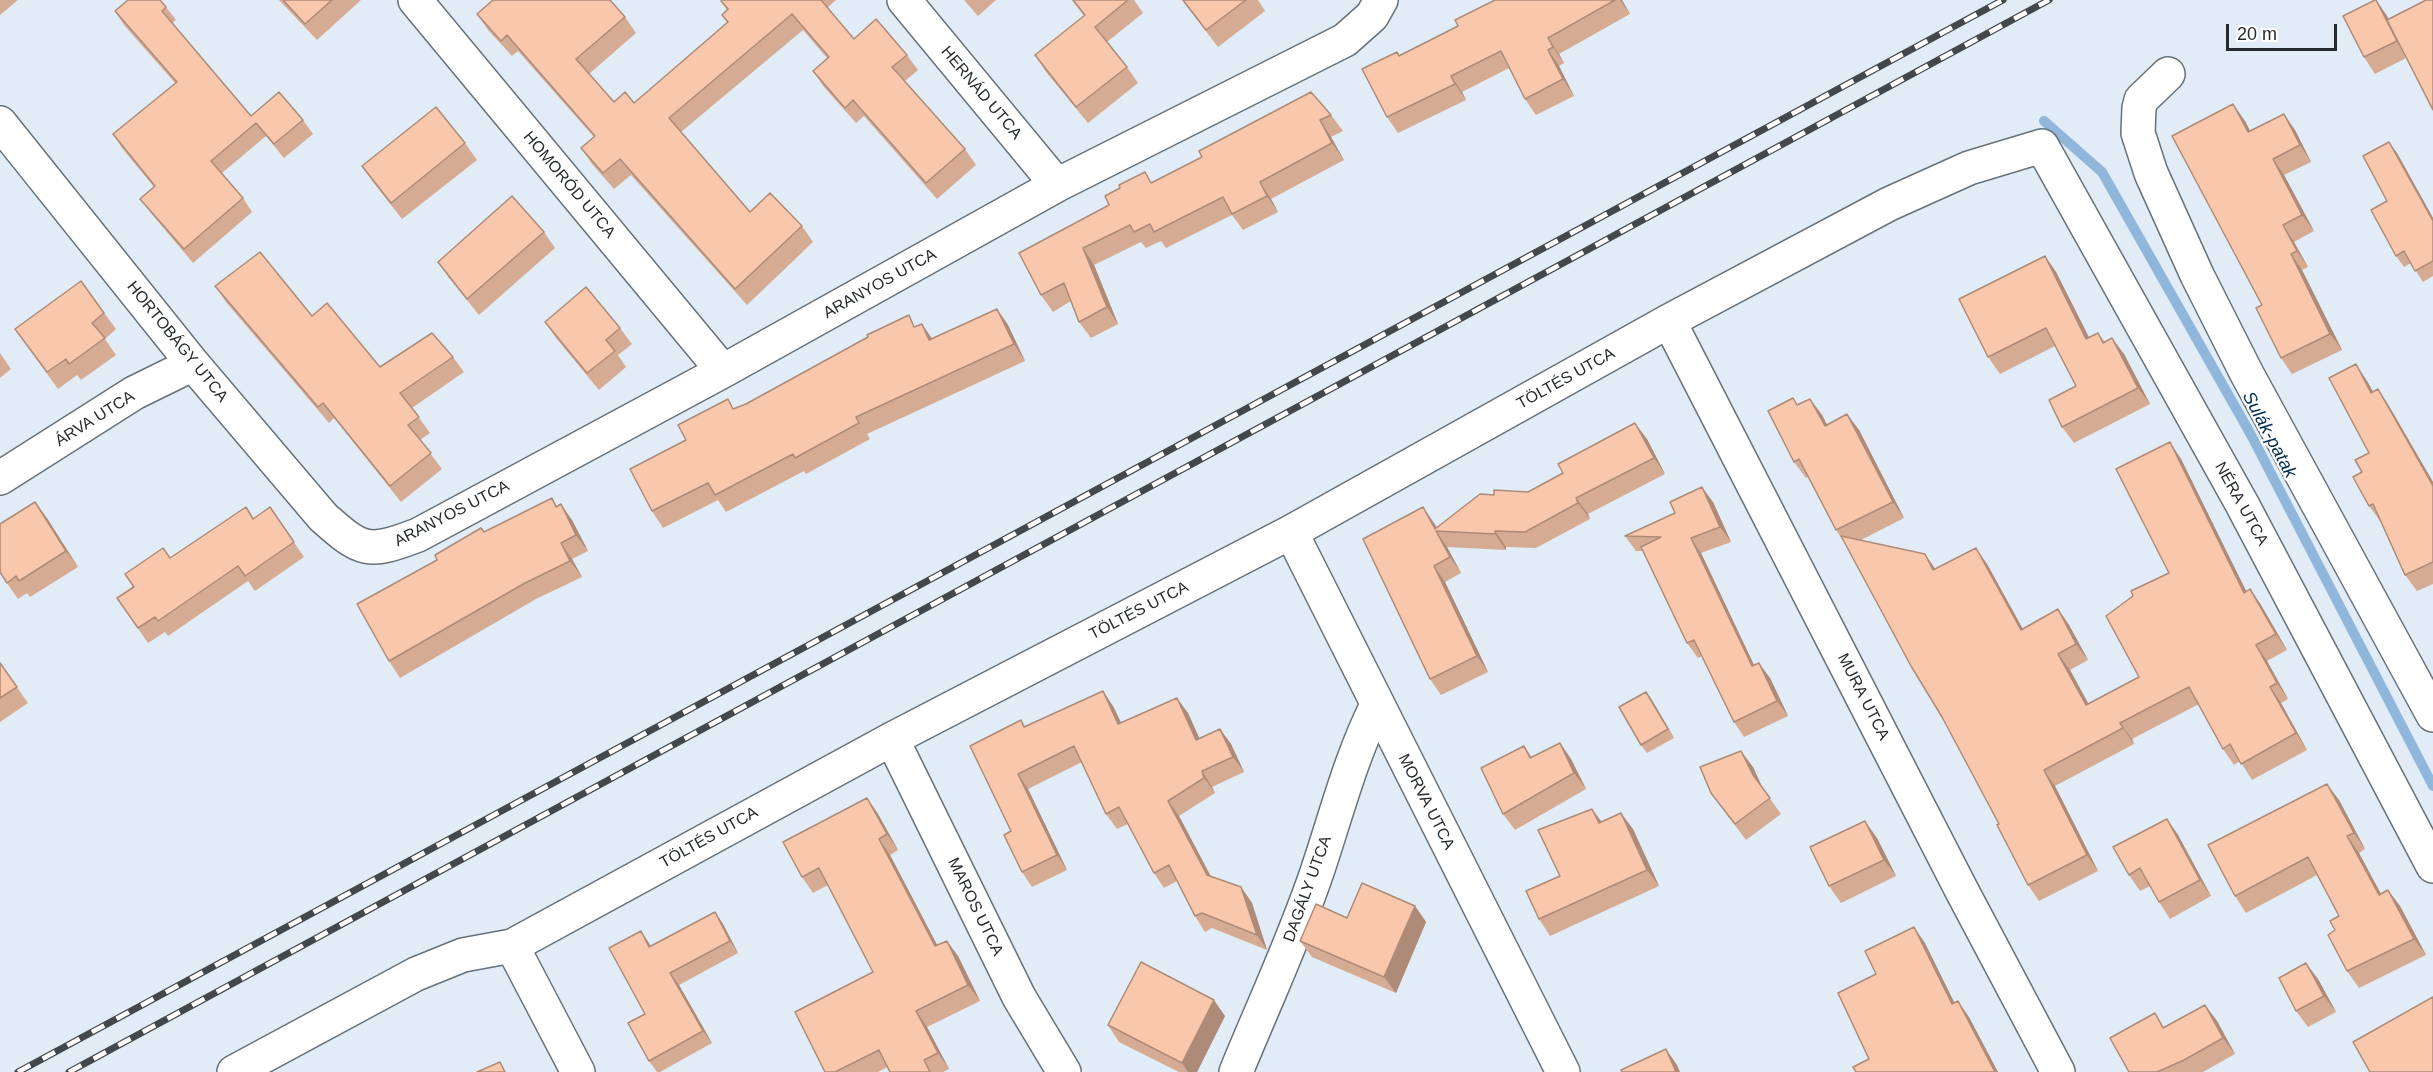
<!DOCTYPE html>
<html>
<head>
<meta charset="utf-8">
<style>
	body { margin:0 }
	#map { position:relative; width:2433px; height:1072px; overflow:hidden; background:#e1ecf7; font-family:Arial,sans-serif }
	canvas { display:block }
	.scale { position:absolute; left:2226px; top:24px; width:111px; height:27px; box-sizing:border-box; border:3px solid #272b2f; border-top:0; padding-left:8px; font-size:18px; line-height:21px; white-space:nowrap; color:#272b2f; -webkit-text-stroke:4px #fff; paint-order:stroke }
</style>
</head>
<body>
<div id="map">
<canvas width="2433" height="1072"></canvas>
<div class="scale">20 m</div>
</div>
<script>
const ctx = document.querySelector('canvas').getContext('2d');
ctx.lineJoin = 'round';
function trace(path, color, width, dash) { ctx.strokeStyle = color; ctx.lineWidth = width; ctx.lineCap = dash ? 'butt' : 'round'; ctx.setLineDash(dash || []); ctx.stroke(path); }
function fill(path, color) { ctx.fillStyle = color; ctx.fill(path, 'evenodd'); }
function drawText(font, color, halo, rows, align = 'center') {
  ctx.font = font + ' Arial,sans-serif'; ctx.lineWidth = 4.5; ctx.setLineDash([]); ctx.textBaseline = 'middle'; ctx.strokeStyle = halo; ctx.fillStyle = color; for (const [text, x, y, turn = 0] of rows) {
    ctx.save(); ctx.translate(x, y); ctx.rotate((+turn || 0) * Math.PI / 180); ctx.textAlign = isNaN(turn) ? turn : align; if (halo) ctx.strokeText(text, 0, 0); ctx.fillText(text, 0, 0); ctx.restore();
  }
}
trace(new Path2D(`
	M 2044,121 L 2102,172 L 2250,433 L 2433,786`), '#91b6dc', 10);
const street = new Path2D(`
	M 415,0 L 723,371
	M 904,0 L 1057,185
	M 2168,74 L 2141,100 L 2139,108 L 2138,133 L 2151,173 L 2197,275 L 2247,374 L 2433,715
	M 0,123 L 193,364 L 323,517 C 362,552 368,554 418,535 L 723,371 L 1057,185 L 1345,40 L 1372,16 L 1381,0
	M 1669,321 L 1962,891 L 2058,1072
	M 0,478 L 134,393 L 193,364
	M 1291,532 L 1563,1072
	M 892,739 L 1019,997 L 1064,1072
	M 512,946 L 578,1072
	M 234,1072 L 416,974 L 463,955 L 512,946 L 892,739 L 1291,532 L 1669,321 L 1889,204 L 1969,168 L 2042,146 L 2242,504 L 2433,866
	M 1236,1072 C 1263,1006 1294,940 1317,872 C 1336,816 1350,759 1377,705`);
trace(street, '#67717a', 36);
trace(street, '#fff', 33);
const rail = new Path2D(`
	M 18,1072 L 2003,0
	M 69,1072 L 2049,0`);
trace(rail, '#43484d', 7);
trace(rail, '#fff', 4.5, [14]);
fill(new Path2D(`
	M 0,0 L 18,0 L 0,15 Z
	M 279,0 L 361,0 L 317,40 Z
	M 722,0 L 836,0 L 827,8 L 854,39 L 907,55 L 918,70 L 905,81 L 965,149 L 976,165 L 937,199 L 864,116 L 856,123 L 824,87 L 813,71 L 827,58 L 803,30 L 681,132 L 750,212 L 802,226 L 813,242 L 747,305 L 631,175 L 614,189 L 592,164 L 581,148 L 594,137 L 518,51 L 512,56 L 488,30 L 477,14 L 625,17 L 636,33 L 589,74 L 614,102 L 634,103 L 727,22 L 722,15 L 727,10 L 721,1 Z
	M 964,0 L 996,0 L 978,16 Z
	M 1072,0 L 1134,0 L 1143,13 L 1107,42 L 1127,67 L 1138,83 L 1088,123 L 1046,72 L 1035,55 L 1084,16 Z
	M 1182,0 L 1258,0 L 1265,11 L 1218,47 Z
	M 1495,0 L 1622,0 L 1630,14 L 1559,54 L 1564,63 L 1559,66 L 1574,96 L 1536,115 L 1525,99 L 1509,68 L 1462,92 L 1466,100 L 1398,133 L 1387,117 L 1399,55 L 1458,26 Z
	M 2376,0 L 2387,16 L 2406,58 L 2375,74 L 2364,57 Z
	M 166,7 L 176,20 L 172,23 L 251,116 L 303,120 L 313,134 L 284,158 L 266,136 L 222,173 L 243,198 L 252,212 L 193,263 L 150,212 L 140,199 L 154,187 L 122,148 L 113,134 L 175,83 L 124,25 L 115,11 Z
	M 1331,115 L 1343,131 L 1331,137 L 1344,160 L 1271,199 L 1278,212 L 1243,230 L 1232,215 L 1166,248 L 1161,241 L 1146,248 L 1141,242 L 1094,265 L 1118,324 L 1091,338 L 1079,322 L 1071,301 L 1053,312 L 1041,295 L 1019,253 L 1152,182 Z
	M 2245,121 L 2250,131 L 2295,130 L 2311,162 L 2284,175 L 2314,231 L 2294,242 L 2308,267 L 2302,270 L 2342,350 L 2292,374 L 2281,358 L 2262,305 Z
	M 465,143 L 477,160 L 402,219 L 373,182 L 362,166 Z
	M 2397,153 L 2433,218 L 2433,276 L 2423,282 L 2411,263 L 2404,267 L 2396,256 L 2387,201 Z
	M 544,232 L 555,248 L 479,315 L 449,278 L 438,262 Z
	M 2045,256 L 2056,272 L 2089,338 L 2098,333 L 2105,342 L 2124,354 L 2150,404 L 2074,443 L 2062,427 L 2076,386 L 2055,346 L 2000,374 L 1988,357 Z
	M 81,281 L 116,329 L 105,339 L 116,355 L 81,380 L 77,375 L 58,389 L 15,329 Z
	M 215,286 L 312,316 L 380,367 L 453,357 L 464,372 L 412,408 L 430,433 L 420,440 L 442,469 L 401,502 L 334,418 L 329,423 L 226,302 Z
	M 997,309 L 1008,325 L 1025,361 L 867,434 L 870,439 L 806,474 L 804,471 L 726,512 L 718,500 L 663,528 L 652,511 L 686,440 L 735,409 L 916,326 L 932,339 Z
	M 545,322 L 620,328 L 632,344 L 618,355 L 626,367 L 599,390 L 556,338 Z
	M 0,353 L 11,369 L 0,378 Z
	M 2367,381 L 2373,392 L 2378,389 L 2389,406 L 2433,482 L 2433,584 L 2417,591 L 2405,575 L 2381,522 L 2369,506 L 2362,472 L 2369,453 Z
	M 1810,399 L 1822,415 L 1827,425 L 1847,414 L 1859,430 L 1904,518 L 1861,540 L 1935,569 L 1987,564 L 2023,629 L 2058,609 L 2069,625 L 2088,660 L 2070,670 L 2088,704 L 2139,677 L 2169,573 L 2181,459 L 2246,591 L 2250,589 L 2261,605 L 2287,650 L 2267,661 L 2288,699 L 2281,703 L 2307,750 L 2252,780 L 2240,761 L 2234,765 L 2223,749 L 2199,704 L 2132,739 L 2134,744 L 2055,786 L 2098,871 L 2039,901 L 2028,885 L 1999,824 L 1942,717 L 1846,545 L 1836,530 L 1808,477 L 1806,478 L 1794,462 L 1798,405 Z
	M 1647,439 L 1665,474 L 1588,514 L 1590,519 L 1536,548 L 1506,547 L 1506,550 L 1447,547 L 1461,573 L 1445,582 L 1488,672 L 1441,695 L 1430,679 L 1434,523 L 1436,527 L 1494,495 L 1528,492 Z
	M 552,498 L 557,506 L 572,520 L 588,551 L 572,559 L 582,577 L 536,599 L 400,678 L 389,661 L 437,560 Z
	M 35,502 L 78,567 L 30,597 L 27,593 L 18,599 L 7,583 Z
	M 1713,502 L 1731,542 L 1701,553 L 1754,665 L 1770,678 L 1788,716 L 1744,737 L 1734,722 L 1702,656 L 1698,658 L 1687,643 L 1643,551 L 1636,551 L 1625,536 Z
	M 270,507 L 304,557 L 255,591 L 248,581 L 168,636 L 165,632 L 148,643 L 117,598 L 171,558 L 253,519 Z
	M 0,663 L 28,703 L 0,722 Z
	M 1646,692 L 1674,738 L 1647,753 L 1641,745 Z
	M 1113,706 L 1121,723 L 1188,713 L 1199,738 L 1220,729 L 1231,744 L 1244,772 L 1212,787 L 1215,793 L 1179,816 L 1211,877 L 1241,887 L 1252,903 L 1267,950 L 1212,928 L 1205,932 L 1195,916 L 1177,881 L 1164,888 L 1154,873 L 1128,824 L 1117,829 L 1106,814 L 1082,762 L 1028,789 L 1067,870 L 1032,887 L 1022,872 L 1011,831 L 1021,720 L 1025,726 Z
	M 1560,743 L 1571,759 L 1586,789 L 1515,830 L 1503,814 L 1524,746 L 1532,757 Z
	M 1753,767 L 1763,789 L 1781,814 L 1746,840 L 1711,793 Z
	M 867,798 L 878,814 L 898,850 L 890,855 L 937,945 L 958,956 L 980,1001 L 927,1027 L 949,1069 L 943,1072 L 890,1072 L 887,1067 L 878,1072 L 825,1072 L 873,972 L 828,885 L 813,893 L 802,877 Z
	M 2339,800 L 2365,849 L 2359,853 L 2381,894 L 2400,906 L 2426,955 L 2359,988 L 2347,971 L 2335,930 L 2339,916 L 2317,875 L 2246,913 L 2235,896 Z
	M 1592,809 L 1601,822 L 1633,829 L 1659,886 L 1550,936 L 1539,919 Z
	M 2167,819 L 2178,835 L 2211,896 L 2170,919 L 2159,902 L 2150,886 L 2140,891 L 2129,875 Z
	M 1877,838 L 1896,876 L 1841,903 L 1829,886 Z
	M 1415,906 L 1426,922 L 1396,993 L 1312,957 L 1300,941 L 1347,918 Z
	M 715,912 L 723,924 L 738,953 L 679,985 L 712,1043 L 660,1072 L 657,1072 L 649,1061 L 645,1014 L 649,943 L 651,947 Z
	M 2318,979 L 2336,1012 L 2308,1027 L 2296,1011 Z
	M 2205,1005 L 2217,1021 L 2235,1054 L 2203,1072 L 2129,1072 L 2155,1013 L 2164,1027 Z
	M 1225,1016 L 1197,1072 L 1179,1072 L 1119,1042 L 1108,1025 Z`), '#d6ab94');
fill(new Path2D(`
	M 1620,0 L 1622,0 L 1630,14 Z
	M 2376,0 L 2387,16 L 2409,57 L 2397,41 Z
	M 1548,38 L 1559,54 L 1564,63 L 1553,47 Z
	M 1548,50 L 1559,66 L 1574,96 L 1563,79 Z
	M 1451,76 L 1462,92 L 1466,100 L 1455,84 Z
	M 2233,104 L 2245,121 L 2259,149 L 2248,132 Z
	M 2284,114 L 2295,130 L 2311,162 L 2300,145 Z
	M 1320,120 L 1331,137 L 1344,160 L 1332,143 Z
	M 2389,142 L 2397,153 L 2433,218 L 2433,221 Z
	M 2273,159 L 2284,175 L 2314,231 L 2302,215 Z
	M 1260,182 L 1271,199 L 1278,212 L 1267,196 Z
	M 2283,225 L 2294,242 L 2308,267 L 2297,251 Z
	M 1083,248 L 1094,265 L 1118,324 L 1107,307 Z
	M 2291,254 L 2302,270 L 2342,350 L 2330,334 Z
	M 2045,256 L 2056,272 L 2098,355 L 2086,339 Z
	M 997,309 L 1008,325 L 1025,361 L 1014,344 Z
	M 922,324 L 933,340 L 929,340 Z
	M 2112,338 L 2124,354 L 2150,404 L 2138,388 Z
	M 2356,364 L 2367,381 L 2383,409 L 2371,393 Z
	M 2378,389 L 2389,406 L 2433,482 L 2433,486 Z
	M 1810,399 L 1822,415 L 1836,442 L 1825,426 Z
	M 1847,414 L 1859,430 L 1904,518 L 1893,502 Z
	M 1635,423 L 1647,439 L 1665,474 L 1654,458 Z
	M 2170,442 L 2181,459 L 2255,609 L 2244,593 Z
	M 1702,487 L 1713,502 L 1731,542 L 1720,527 Z
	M 1576,498 L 1588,514 L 1590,519 L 1578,503 Z
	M 35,502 L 47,518 L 78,567 L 66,551 Z
	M 561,504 L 572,520 L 588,551 L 576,535 Z
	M 1423,507 L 1434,523 L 1439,531 L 1435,529 Z
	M 1436,531 L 1447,547 L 1461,573 L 1450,557 Z
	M 1495,531 L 1506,547 L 1506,550 L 1495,534 Z
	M 1691,538 L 1701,553 L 1762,682 L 1752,666 Z
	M 561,543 L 572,559 L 582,577 L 570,561 Z
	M 1976,548 L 1987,564 L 2032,646 L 2021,630 Z
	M 1925,554 L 1936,570 L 1933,570 Z
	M 1434,566 L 1445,582 L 1488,672 L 1477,656 Z
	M 2250,589 L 2261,605 L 2287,650 L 2276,634 Z
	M 2058,609 L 2069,625 L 2088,660 L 2076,644 Z
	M 2256,645 L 2267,661 L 2288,699 L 2277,683 Z
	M 2058,654 L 2070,670 L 2098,721 L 2086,705 Z
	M 1759,663 L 1770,678 L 1788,716 L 1777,701 Z
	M 2270,687 L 2281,703 L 2307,750 L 2296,733 Z
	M 1103,691 L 1113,706 L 1129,739 L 1118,724 Z
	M 1646,692 L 1652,700 L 1674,738 L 1668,729 Z
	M 1177,698 L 1188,713 L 1207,755 L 1196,740 Z
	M 2120,723 L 2132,739 L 2134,744 L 2123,728 Z
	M 1220,729 L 1231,744 L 1244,772 L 1233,757 Z
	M 1560,743 L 1571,759 L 1586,789 L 1574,773 Z
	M 1741,751 L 1753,767 L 1764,791 L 1753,775 Z
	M 2044,770 L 2055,786 L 2098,871 L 2087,855 Z
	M 1202,771 L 1212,787 L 1215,793 L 1204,778 Z
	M 1018,774 L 1028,789 L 1067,870 L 1057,855 Z
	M 2327,784 L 2339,800 L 2365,849 L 2354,833 Z
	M 867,798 L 878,814 L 898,850 L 887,834 Z
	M 1168,801 L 1179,816 L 1218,890 L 1207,875 Z
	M 1592,809 L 1604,825 L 1599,823 Z
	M 1621,813 L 1633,829 L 1659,886 L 1647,870 Z
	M 2167,819 L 2178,835 L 2211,896 L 2200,880 Z
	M 1865,821 L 1877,838 L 1896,876 L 1884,860 Z
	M 2347,836 L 2359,853 L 2390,911 L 2379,895 Z
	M 879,839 L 890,855 L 946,962 L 935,946 Z
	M 1241,887 L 1252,903 L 1267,950 L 1257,935 Z
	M 2388,890 L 2400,906 L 2426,955 L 2414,939 Z
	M 1415,906 L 1426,922 L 1396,993 L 1384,977 Z
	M 715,912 L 723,924 L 738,953 L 730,941 Z
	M 1914,927 L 1925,943 L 1963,1020 L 1952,1004 Z
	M 641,931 L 649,943 L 658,960 L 649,947 Z
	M 947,941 L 958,956 L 980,1001 L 968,985 Z
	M 2306,963 L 2318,979 L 2336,1012 L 2324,996 Z
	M 670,973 L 679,985 L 712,1043 L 703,1031 Z
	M 1214,1000 L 1225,1016 L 1197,1072 L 1188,1072 L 1182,1063 Z
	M 1958,1001 L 1969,1017 L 1998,1072 L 1995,1072 Z
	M 2205,1005 L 2217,1021 L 2235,1054 L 2223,1038 Z
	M 916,1011 L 927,1027 L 949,1069 L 938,1053 Z
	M 1666,1049 L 1677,1065 L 1680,1072 L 1676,1072 Z`), '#ae8b78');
const building = new Path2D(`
	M 128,0 L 160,0 L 166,7 L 162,11 L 251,116 L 279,92 L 303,120 L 274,144 L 256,123 L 211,161 L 243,198 L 184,249 L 140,199 L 155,186 L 113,134 L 177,82 L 115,11 Z
	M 283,0 L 332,0 L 305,24 Z
	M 493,0 L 610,0 L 625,17 L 576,59 L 614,102 L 625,92 L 634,103 L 728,22 L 722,15 L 728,9 L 721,1 L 722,0 L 821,0 L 854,39 L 876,19 L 907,55 L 892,67 L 965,149 L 926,183 L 853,100 L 845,108 L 813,71 L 829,57 L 792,14 L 669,118 L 750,212 L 770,193 L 802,226 L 735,289 L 620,159 L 603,173 L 581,148 L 595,136 L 507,35 L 501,41 L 477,14 Z
	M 1073,0 L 1128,0 L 1095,27 L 1127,67 L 1076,107 L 1035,55 L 1085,15 Z
	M 1183,0 L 1246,0 L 1206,30 Z
	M 1495,0 L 1615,0 L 1548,38 L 1553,47 L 1548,50 L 1563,79 L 1525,99 L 1501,51 L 1451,76 L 1455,84 L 1387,117 L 1362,69 L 1397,52 L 1399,56 L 1458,26 L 1455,20 Z
	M 2375,0 L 2376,0 L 2397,41 L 2364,57 L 2343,16 Z
	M 2426,0 L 2433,0 L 2433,110 L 2387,20 Z
	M 1311,92 L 1331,115 L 1320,120 L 1332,143 L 1260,182 L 1267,196 L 1232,214 L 1223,197 L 1154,232 L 1150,224 L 1134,232 L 1130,225 L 1083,248 L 1107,307 L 1079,322 L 1064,283 L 1041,295 L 1019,253 L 1109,205 L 1105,196 L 1120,188 L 1119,185 L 1145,172 L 1151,183 L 1202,157 L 1199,151 Z
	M 2233,104 L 2248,132 L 2284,114 L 2300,145 L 2273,159 L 2302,215 L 2283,225 L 2297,251 L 2291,254 L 2330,334 L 2281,358 L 2256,308 L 2262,305 L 2172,136 Z
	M 436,107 L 465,143 L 391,203 L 362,166 Z
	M 2389,142 L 2433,221 L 2433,261 L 2415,271 L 2404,251 L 2396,256 L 2371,210 L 2387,201 L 2363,156 Z
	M 512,196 L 544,232 L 467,299 L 438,262 Z
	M 260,252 L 312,316 L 327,303 L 380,367 L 432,333 L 453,357 L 400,393 L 419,417 L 408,425 L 431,453 L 390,486 L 323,403 L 318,407 L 215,286 Z
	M 2045,256 L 2086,339 L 2098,333 L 2103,343 L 2112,338 L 2138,388 L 2062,427 L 2049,400 L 2076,386 L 2046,328 L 1988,357 L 1959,299 Z
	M 81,281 L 104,313 L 92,323 L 105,338 L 69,364 L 66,359 L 47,372 L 15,329 Z
	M 586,287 L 620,328 L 606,340 L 615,351 L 587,373 L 545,322 Z
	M 997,309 L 1014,344 L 856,417 L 859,423 L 795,458 L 793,454 L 715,495 L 708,483 L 652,511 L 630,469 L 686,440 L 678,425 L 728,399 L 733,409 L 746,404 L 868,337 L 867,335 L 909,315 L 914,327 L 922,324 L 929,340 Z
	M 2356,364 L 2371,393 L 2378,389 L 2433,486 L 2433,562 L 2405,575 L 2373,504 L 2369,506 L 2353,477 L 2362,472 L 2355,460 L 2369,453 L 2329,378 Z
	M 1793,398 L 1797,405 L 1810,399 L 1825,426 L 1847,414 L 1893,502 L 1836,530 L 1799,459 L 1794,462 L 1768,411 Z
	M 1635,423 L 1654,458 L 1576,498 L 1578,503 L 1525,532 L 1495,531 L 1495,534 L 1436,531 L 1450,557 L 1434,566 L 1477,656 L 1430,679 L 1363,539 L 1423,507 L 1435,529 L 1480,494 L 1494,495 L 1494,490 L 1528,492 L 1563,473 L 1558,464 Z
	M 2170,442 L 2244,593 L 2250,589 L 2276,634 L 2256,645 L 2277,683 L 2270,687 L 2296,733 L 2241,764 L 2230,744 L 2223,749 L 2189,687 L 2120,723 L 2123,728 L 2044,770 L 2087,855 L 2028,885 L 1997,825 L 1999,824 L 1942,717 L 1911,666 L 1841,536 L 1925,554 L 1933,570 L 1976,548 L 2021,630 L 2058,609 L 2076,644 L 2058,654 L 2086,705 L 2139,677 L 2106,616 L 2133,596 L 2131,591 L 2169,573 L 2116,469 Z
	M 1702,487 L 1720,527 L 1691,538 L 1752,666 L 1759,663 L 1777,701 L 1734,722 L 1694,640 L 1687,643 L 1641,547 L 1661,537 L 1625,536 L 1675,513 L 1670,502 Z
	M 552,498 L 556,507 L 561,504 L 576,535 L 561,543 L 570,561 L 525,583 L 389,661 L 357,604 L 437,560 L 435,555 L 481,528 L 484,532 Z
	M 35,502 L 66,551 L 19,581 L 16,576 L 7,583 L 0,572 L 0,524 Z
	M 246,507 L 253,519 L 270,507 L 294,542 L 245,576 L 238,566 L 158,621 L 155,617 L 138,628 L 117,598 L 134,587 L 125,574 L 163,548 L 170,558 Z
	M 0,663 L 17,687 L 0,698 Z
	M 1103,691 L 1118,724 L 1177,698 L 1196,740 L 1220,729 L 1233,757 L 1202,771 L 1204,778 L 1168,801 L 1207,875 L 1241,887 L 1257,935 L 1202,913 L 1195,916 L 1169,865 L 1154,873 L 1119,807 L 1106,814 L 1074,746 L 1018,774 L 1057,855 L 1022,872 L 1004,835 L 1011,831 L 970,746 L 1021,720 L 1024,727 Z
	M 1646,692 L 1668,729 L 1641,745 L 1619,707 Z
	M 1560,743 L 1574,773 L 1503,814 L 1481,768 L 1524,746 L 1530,758 Z
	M 1741,751 L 1753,775 L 1770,798 L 1735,824 L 1711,793 L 1700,767 Z
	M 2327,784 L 2354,833 L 2347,836 L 2379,895 L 2388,890 L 2414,939 L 2347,971 L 2328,935 L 2335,930 L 2330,921 L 2339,916 L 2308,857 L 2235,896 L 2208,845 Z
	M 867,798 L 887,834 L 879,839 L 935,946 L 947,941 L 968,985 L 916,1011 L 938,1053 L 924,1060 L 930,1072 L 890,1072 L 879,1050 L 835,1072 L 825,1072 L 795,1012 L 873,972 L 819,868 L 802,877 L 783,842 Z
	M 1592,809 L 1599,823 L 1621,813 L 1647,870 L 1539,919 L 1526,891 L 1560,876 L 1538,830 Z
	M 2167,819 L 2200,880 L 2159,902 L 2140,868 L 2129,875 L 2113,847 Z
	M 1865,821 L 1884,860 L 1829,886 L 1810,847 Z
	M 1362,883 L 1415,906 L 1384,977 L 1300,941 L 1316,904 L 1347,918 Z
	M 715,912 L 730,941 L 670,973 L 703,1031 L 649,1061 L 628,1023 L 645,1014 L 609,948 L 641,931 L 649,947 Z
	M 1914,927 L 1952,1004 L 1958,1001 L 1995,1072 L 1856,1072 L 1853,1067 L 1869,1059 L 1838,993 L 1876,974 L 1865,951 Z
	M 1141,962 L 1214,1000 L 1182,1063 L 1108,1025 Z
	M 2306,963 L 2324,996 L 2296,1011 L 2279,978 Z
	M 2433,997 L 2433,1072 L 2370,1072 L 2353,1042 Z
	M 2205,1005 L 2223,1038 L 2184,1060 L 2157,1072 L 2129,1072 L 2110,1038 L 2155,1013 L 2163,1028 Z
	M 1666,1049 L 1676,1072 L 1622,1072 L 1621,1070 Z
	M 500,1062 L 505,1072 L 477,1072 Z`);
fill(building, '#f9c7ac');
trace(building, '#ae8b78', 1.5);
drawText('16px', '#272b2f', '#fff', [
	["HERNÁD UTCA",981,93,50],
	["HOMORÓD UTCA",569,185,50],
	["ARANYOS UTCA",880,284,-29],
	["HORTOBÁGY UTCA",177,342,51],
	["TÖLTÉS UTCA",1566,379,-29],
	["ÁRVA UTCA",95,419,-32],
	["NÉRA UTCA",2241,504,61],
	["ARANYOS UTCA",452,514,-27],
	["TÖLTÉS UTCA",1139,611,-27],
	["MURA UTCA",1863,697,63],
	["MORVA UTCA",1426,802,63],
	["TÖLTÉS UTCA",709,838,-29],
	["DAGÁLY UTCA",1308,889,-70],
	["MAROS UTCA",975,907,64]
]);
drawText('italic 18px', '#032e51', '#fff', [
	["Sulák-patak",2269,435,62]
]);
</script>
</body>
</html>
